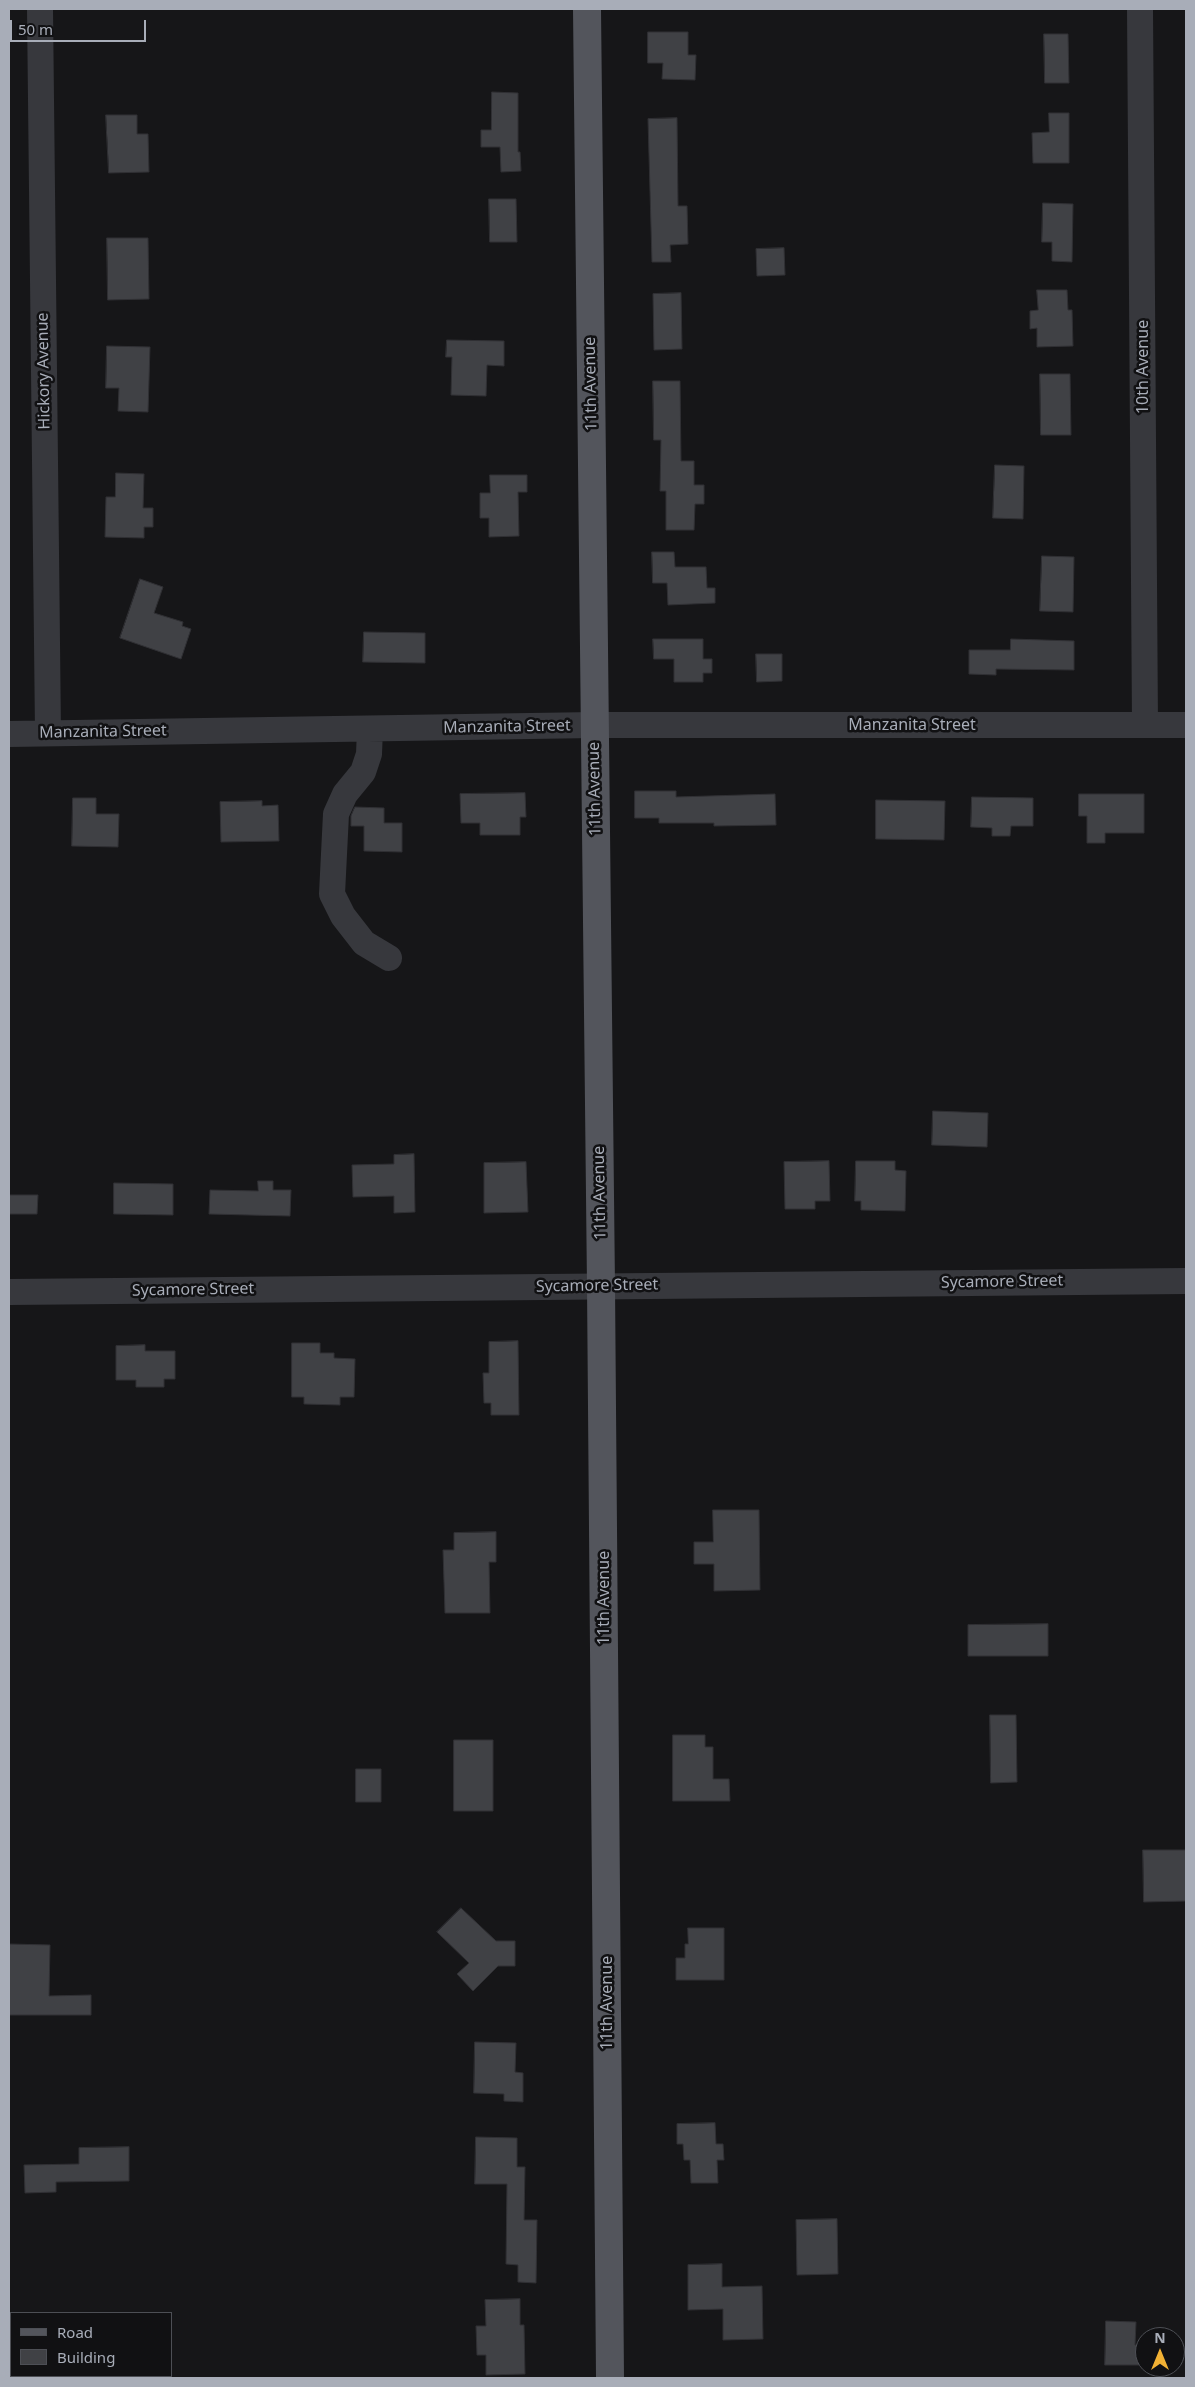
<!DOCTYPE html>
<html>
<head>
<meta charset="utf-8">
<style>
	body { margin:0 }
	#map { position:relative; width:1195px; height:2387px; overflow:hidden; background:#161618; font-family:"Noto Sans",sans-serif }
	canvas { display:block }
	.frame { position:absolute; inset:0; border:10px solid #a8adb8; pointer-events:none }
	.legend { position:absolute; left:10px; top:2312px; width:162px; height:65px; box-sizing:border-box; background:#111113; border:1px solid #4d4f55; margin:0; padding:6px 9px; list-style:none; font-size:15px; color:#a8adb8 }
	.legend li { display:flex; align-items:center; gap:10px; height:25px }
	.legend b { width:25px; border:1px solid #4d4f55 }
	.north { position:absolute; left:1135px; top:2327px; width:50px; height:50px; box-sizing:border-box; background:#111113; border:1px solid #4d4f55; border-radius:50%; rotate:0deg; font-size:14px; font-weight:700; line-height:20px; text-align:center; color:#a8adb8 }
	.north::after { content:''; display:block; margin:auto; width:18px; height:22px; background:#f2b134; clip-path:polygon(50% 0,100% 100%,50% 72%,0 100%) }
	.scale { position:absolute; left:10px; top:20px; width:136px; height:22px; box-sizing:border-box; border:2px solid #a8adb8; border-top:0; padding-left:6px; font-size:15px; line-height:18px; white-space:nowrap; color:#a8adb8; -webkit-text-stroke:4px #111113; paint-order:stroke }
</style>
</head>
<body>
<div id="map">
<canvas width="1195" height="2387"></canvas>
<div class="frame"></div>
<ul class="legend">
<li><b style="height:6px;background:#53555c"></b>Road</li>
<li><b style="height:14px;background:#404145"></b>Building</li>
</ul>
<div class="north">N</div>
<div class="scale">50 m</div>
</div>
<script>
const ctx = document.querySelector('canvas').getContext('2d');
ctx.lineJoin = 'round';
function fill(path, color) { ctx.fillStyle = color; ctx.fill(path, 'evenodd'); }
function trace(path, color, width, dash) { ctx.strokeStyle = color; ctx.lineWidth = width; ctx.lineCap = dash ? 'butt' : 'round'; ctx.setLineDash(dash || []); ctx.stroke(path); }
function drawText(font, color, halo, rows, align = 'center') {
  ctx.font = font + ' "Noto Sans",sans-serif'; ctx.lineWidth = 5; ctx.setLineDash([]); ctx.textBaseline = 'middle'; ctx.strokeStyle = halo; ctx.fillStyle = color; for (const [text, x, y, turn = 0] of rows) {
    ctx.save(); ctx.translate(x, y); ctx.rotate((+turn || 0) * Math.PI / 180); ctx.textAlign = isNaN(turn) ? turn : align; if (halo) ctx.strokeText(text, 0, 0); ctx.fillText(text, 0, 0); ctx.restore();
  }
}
const building = new Path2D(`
	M 648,32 L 688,32 L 688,55 L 696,55 L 695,80 L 662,79 L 663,63 L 648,63 Z
	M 1044,34 L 1068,34 L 1069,83 L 1045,83 Z
	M 492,92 L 518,93 L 518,152 L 520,152 L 521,171 L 501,172 L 500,147 L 481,147 L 481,130 L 491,130 Z
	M 1049,113 L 1069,113 L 1069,163 L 1033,163 L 1032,133 L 1049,132 Z
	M 106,115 L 137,115 L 137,134 L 148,134 L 149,172 L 109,173 Z
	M 677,118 L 678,206 L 687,206 L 688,244 L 670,245 L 671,262 L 652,262 L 648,119 Z
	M 489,199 L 516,199 L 517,242 L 490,242 Z
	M 1043,203 L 1073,204 L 1072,262 L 1052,261 L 1052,242 L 1042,242 Z
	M 107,238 L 148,238 L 149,299 L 108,300 Z
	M 784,248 L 785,275 L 757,276 L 756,249 Z
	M 1037,290 L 1067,290 L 1068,310 L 1072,310 L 1073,346 L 1037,347 L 1037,328 L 1030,329 L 1030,311 L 1038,310 Z
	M 681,293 L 682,349 L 654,350 L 653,294 Z
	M 447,340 L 504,341 L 504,366 L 487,365 L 486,396 L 451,395 L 452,357 L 446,357 Z
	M 107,346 L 150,347 L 148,412 L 118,411 L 119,388 L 106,388 Z
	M 1040,374 L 1070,374 L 1071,435 L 1041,435 Z
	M 653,381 L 680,381 L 681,461 L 694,461 L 694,485 L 704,485 L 704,504 L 695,504 L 694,530 L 666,530 L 666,491 L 660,491 L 661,440 L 654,440 Z
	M 995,465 L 1024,466 L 1023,519 L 993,518 Z
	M 116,473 L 144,474 L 143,508 L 153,508 L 153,527 L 144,527 L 144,538 L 105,537 L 106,497 L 115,497 Z
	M 490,475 L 527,475 L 527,492 L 518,492 L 519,536 L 489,537 L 489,518 L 480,518 L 480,493 L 490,493 Z
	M 652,552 L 674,552 L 675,567 L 706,567 L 707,588 L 715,588 L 715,603 L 668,605 L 667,583 L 653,583 Z
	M 1042,556 L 1074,557 L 1073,612 L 1040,611 Z
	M 140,579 L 163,587 L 154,613 L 183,622 L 182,626 L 191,629 L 181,659 L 120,638 Z
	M 364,632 L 425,633 L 425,663 L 363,662 Z
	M 653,639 L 703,639 L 703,659 L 712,659 L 712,673 L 703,673 L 703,682 L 674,682 L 674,659 L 654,659 Z
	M 1011,639 L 1074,641 L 1074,670 L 996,669 L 996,675 L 969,674 L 969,650 L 1010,650 Z
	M 756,654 L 782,654 L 782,681 L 757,682 Z
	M 635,791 L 676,791 L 676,797 L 775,794 L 776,825 L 714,826 L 714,823 L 659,823 L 659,818 L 635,818 Z
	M 525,793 L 526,817 L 520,817 L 520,835 L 480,835 L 480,823 L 461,823 L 460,794 Z
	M 1079,794 L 1144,794 L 1144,833 L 1105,833 L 1105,843 L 1087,843 L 1087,816 L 1079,816 Z
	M 972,797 L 1033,798 L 1033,826 L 1011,826 L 1010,836 L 992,836 L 992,828 L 971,827 Z
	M 73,798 L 96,798 L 96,814 L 119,814 L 118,847 L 72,846 Z
	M 876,800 L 945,801 L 944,840 L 876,839 Z
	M 262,801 L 262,806 L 278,805 L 279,841 L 221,842 L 220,802 Z
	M 355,807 L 384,808 L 384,823 L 402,823 L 402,852 L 364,851 L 364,826 L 351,826 L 351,816 Z
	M 933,1111 L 988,1113 L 987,1147 L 932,1145 Z
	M 414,1154 L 415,1212 L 394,1213 L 394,1196 L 353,1197 L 352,1165 L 394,1164 L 394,1155 Z
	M 829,1161 L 830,1201 L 815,1201 L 815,1209 L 785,1209 L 784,1162 Z
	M 856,1161 L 895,1161 L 895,1170 L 906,1171 L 905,1211 L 861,1210 L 861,1201 L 855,1201 Z
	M 526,1162 L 528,1212 L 484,1213 L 484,1163 Z
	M 258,1181 L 273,1181 L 273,1190 L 291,1190 L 290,1216 L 209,1214 L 210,1190 L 258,1191 Z
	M 114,1183 L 173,1184 L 173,1215 L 114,1214 Z
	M 9,1195 L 38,1195 L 37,1214 L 9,1214 Z
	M 518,1341 L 519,1415 L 491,1415 L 491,1403 L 484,1403 L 483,1373 L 489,1373 L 489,1342 Z
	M 292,1343 L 320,1343 L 320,1353 L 334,1353 L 334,1358 L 355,1359 L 354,1397 L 340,1397 L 340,1405 L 304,1404 L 304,1397 L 292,1397 Z
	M 145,1345 L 145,1351 L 175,1351 L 175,1379 L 164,1379 L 164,1387 L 136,1387 L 136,1380 L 116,1380 L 116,1346 Z
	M 713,1510 L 759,1510 L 760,1590 L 714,1591 L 714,1564 L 694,1564 L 694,1542 L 713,1542 Z
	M 496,1532 L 496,1562 L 489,1562 L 490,1613 L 445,1613 L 443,1550 L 454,1550 L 454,1533 Z
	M 1048,1624 L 1048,1656 L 968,1656 L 968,1625 Z
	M 990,1715 L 1016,1715 L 1017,1782 L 991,1783 Z
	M 673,1735 L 705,1735 L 705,1747 L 713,1747 L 713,1779 L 729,1779 L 730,1801 L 673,1801 Z
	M 454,1740 L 493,1740 L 493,1811 L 454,1811 Z
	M 356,1769 L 381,1769 L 381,1802 L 356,1802 Z
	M 1143,1850 L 1186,1850 L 1186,1901 L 1144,1902 Z
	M 461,1908 L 496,1941 L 515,1941 L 515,1966 L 498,1966 L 473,1991 L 457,1974 L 469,1963 L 437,1932 Z
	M 688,1928 L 724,1928 L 724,1980 L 676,1980 L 676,1958 L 685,1958 L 685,1944 L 688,1944 Z
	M 9,1944 L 50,1945 L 49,1996 L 91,1995 L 91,2015 L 9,2015 Z
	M 475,2042 L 516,2043 L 515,2072 L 523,2073 L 523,2102 L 504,2101 L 504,2094 L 474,2093 Z
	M 715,2123 L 716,2144 L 723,2144 L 724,2160 L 717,2160 L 718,2183 L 691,2183 L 690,2160 L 684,2160 L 683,2144 L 677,2144 L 677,2124 Z
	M 476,2137 L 517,2138 L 517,2167 L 525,2167 L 524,2220 L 537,2220 L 536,2283 L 518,2282 L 518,2265 L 506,2264 L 507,2184 L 475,2184 Z
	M 129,2147 L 129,2181 L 56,2182 L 56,2192 L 25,2193 L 24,2165 L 79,2164 L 79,2148 Z
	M 837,2219 L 838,2274 L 797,2275 L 796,2220 Z
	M 722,2264 L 722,2287 L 762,2286 L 763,2339 L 723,2340 L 723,2309 L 688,2310 L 688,2265 Z
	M 520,2299 L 520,2325 L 524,2325 L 525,2374 L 486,2375 L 486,2355 L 477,2355 L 476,2326 L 486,2326 L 485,2300 Z
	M 1106,2321 L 1136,2322 L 1135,2345 L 1145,2345 L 1145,2365 L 1105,2365 Z`);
fill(building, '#404145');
trace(building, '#303034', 1);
trace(new Path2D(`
	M 40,9 L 48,733
	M 1140,9 L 1145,725
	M 370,729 L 369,754 L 363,772 L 345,794 L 336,814 L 332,894 L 343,916 L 364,943 L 389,958
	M 9,734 L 595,725 L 1186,725
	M 9,1292 L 1186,1281`), '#37383d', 26);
trace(new Path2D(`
	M 587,9 L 601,1286 L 610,2378`), '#53555c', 28);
drawText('16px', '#a8adb8', '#111113', [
	["10th Avenue",1143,367,-90],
	["Hickory Avenue",44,371,-91],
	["11th Avenue",591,384,-91],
	["Manzanita Street",912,725],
	["Manzanita Street",507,727,-1],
	["Manzanita Street",103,732,-1],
	["11th Avenue",595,789,-91],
	["11th Avenue",600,1193,-91],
	["Sycamore Street",1002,1282,-1],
	["Sycamore Street",597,1286,-1],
	["Sycamore Street",193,1290,-1],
	["11th Avenue",604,1598,-90],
	["11th Avenue",607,2003,-90]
]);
</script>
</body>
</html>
